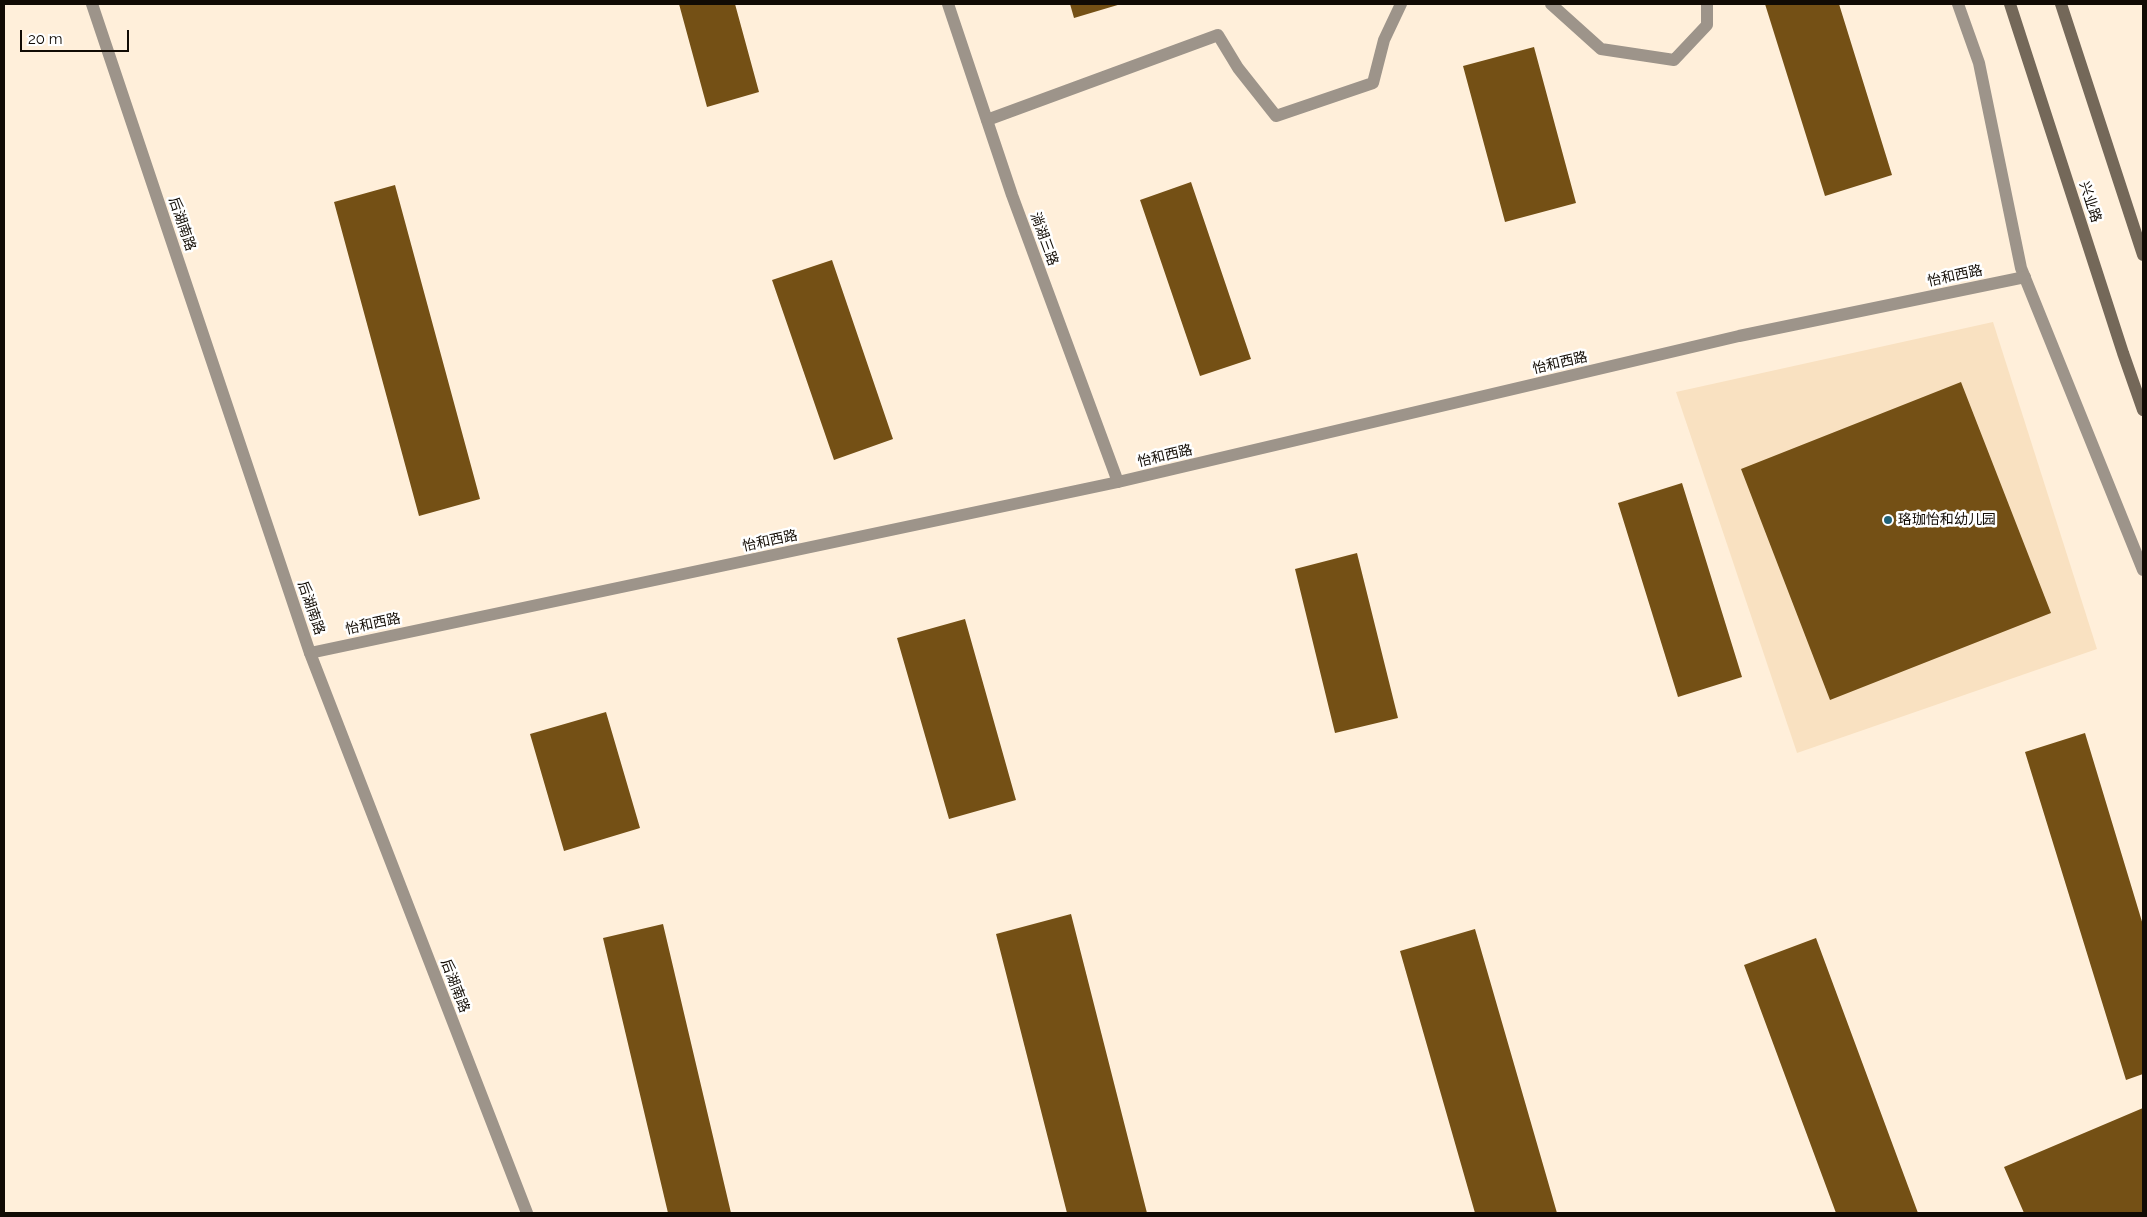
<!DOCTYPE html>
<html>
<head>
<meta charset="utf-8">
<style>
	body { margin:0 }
	#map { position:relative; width:2147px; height:1217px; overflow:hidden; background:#ffefda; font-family:Raleway,sans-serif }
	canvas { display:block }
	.frame { position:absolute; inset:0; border:5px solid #110b04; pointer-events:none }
	.scale { position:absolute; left:20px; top:30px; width:109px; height:22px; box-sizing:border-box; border:2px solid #110b04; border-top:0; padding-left:6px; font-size:15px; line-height:18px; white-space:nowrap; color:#110b04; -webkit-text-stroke:4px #fff; paint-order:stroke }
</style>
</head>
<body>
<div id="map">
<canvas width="2147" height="1217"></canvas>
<div class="frame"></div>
<div class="scale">20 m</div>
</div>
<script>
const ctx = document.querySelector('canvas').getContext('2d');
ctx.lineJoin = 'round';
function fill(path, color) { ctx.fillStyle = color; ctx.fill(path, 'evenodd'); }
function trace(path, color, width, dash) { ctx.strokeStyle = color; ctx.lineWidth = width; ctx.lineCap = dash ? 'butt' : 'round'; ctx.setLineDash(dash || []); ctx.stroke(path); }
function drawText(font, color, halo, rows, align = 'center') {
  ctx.font = font + ' Raleway,"Noto Sans SC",sans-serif'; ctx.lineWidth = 5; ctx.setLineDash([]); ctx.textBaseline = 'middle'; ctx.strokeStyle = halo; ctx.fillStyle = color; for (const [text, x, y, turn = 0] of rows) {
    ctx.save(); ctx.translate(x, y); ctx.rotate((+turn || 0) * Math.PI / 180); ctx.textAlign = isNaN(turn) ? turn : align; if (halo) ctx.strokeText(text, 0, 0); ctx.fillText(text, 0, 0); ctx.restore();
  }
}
fill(new Path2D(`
	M 1993,322 L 2097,649 L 1797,753 L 1676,392 Z`), '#f9e1c1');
fill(new Path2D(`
	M 679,4 L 735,4 L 759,92 L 707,107 Z
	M 1070,4 L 1121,4 L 1074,18 Z
	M 1765,4 L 1839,4 L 1892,175 L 1825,196 Z
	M 1534,47 L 1576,203 L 1505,222 L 1463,66 Z
	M 1191,182 L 1251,359 L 1200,376 L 1140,200 Z
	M 395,185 L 480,499 L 419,516 L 334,202 Z
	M 832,260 L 893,439 L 834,460 L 772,280 Z
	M 1961,382 L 2051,613 L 1830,700 L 1741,469 Z
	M 1682,483 L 1742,677 L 1678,697 L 1618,503 Z
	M 1357,553 L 1398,718 L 1335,733 L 1295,569 Z
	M 965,619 L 1016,800 L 949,819 L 897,638 Z
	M 606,712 L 640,828 L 564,851 L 530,734 Z
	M 2085,733 L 2143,925 L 2143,1074 L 2126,1080 L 2025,752 Z
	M 1071,914 L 1147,1213 L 1067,1213 L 996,934 Z
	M 663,924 L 731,1213 L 668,1213 L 603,938 Z
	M 1475,929 L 1557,1213 L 1475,1213 L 1400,951 Z
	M 1816,938 L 1918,1213 L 1836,1213 L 1744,965 Z
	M 2143,1108 L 2143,1213 L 2024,1213 L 2004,1167 Z`), '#745015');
trace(new Path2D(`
	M 1551,4 L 1601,49 L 1674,60 L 1707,25 L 1707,4
	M 1958,4 L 1979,63 L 2021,268 L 2143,570
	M 987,120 L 1218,35 L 1238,68 L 1276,116 L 1373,83 L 1384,40 L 1401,4`), '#9d948a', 12);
trace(new Path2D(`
	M 948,4 L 1012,195 L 1118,482
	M 310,653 L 1118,482 L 1739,336 L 2025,277`), '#9d948a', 12);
trace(new Path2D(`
	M 92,4 L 310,653 L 527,1213`), '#9d948a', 12);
trace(new Path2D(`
	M 2010,4 L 2123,353 L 2143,410
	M 2061,4 L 2143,255`), '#746859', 12);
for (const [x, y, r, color] of [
	[1888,520,5,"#216176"]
]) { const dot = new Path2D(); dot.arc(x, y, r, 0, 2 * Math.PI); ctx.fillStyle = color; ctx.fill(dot); trace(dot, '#fff', 2); }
drawText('14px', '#110b04', '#fff', [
	["兴业路",2090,202,72],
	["后湖南路",182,224,71],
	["淌湖三路",1044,239,70],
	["怡和西路",1955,276,-12],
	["怡和西路",1560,363,-13],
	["怡和西路",1165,456,-13],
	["怡和西路",770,541,-12],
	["后湖南路",311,608,71],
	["怡和西路",373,624,-12],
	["后湖南路",455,986,69]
]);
drawText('14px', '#110b04', '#fff', [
	["珞珈怡和幼儿园",1898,520]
], 'left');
</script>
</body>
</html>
